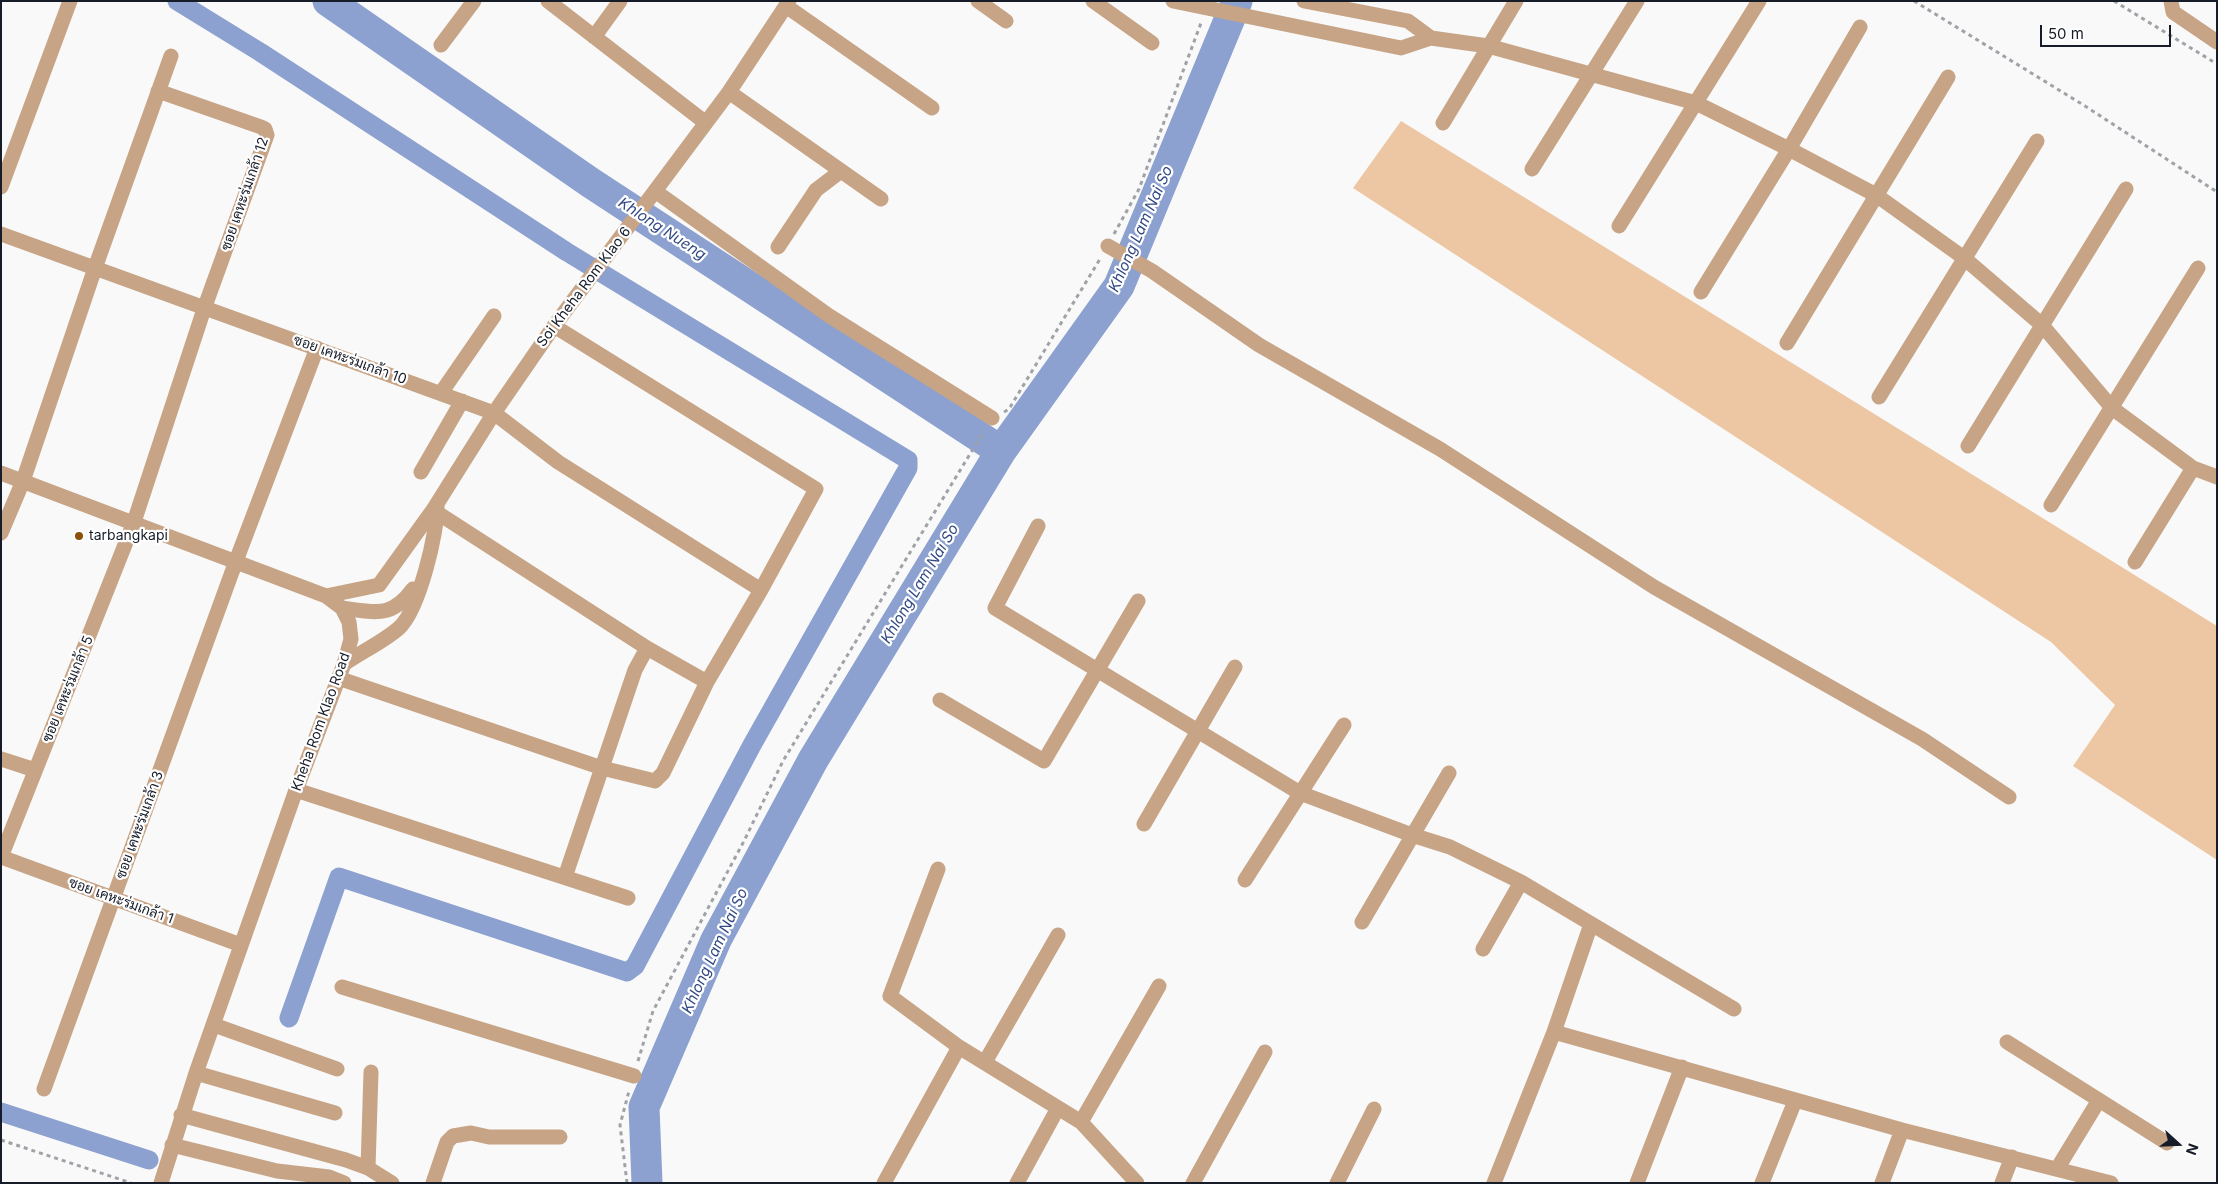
<!DOCTYPE html>
<html>
<head>
<meta charset="utf-8">
<style>
	body { margin:0 }
	#map { position:relative; width:2218px; height:1184px; overflow:hidden; background:#f9f9f9; font-family:Inter,sans-serif }
	canvas { display:block }
	.frame { position:absolute; inset:0; border:2px solid #161c28; pointer-events:none }
	.north { position:absolute; left:2153px; top:1119px; width:50px; height:50px; -webkit-text-stroke:4px #fff; paint-order:stroke; rotate:110deg; font-size:14px; font-weight:700; line-height:20px; text-align:center; color:#161c28 }
	.north::after { content:''; display:block; margin:auto; width:18px; height:22px; background:#161c28; clip-path:polygon(50% 0,100% 100%,50% 72%,0 100%) }
	.scale { position:absolute; left:2040px; top:25px; width:131px; height:22px; box-sizing:border-box; border:2px solid #161c28; border-top:0; padding-left:6px; font-size:15px; line-height:18px; white-space:nowrap; color:#161c28; -webkit-text-stroke:4px #fff; paint-order:stroke }
</style>
</head>
<body>
<div id="map">
<canvas width="2218" height="1184"></canvas>
<div class="frame"></div>
<div class="north">N</div>
<div class="scale">50 m</div>
</div>
<script>
const ctx = document.querySelector('canvas').getContext('2d');
ctx.lineJoin = 'round';
function fill(path, color) { ctx.fillStyle = color; ctx.fill(path, 'evenodd'); }
function trace(path, color, width, dash) { ctx.strokeStyle = color; ctx.lineWidth = width; ctx.lineCap = dash ? 'butt' : 'round'; ctx.setLineDash(dash || []); ctx.stroke(path); }
function drawText(font, color, halo, rows, align = 'center') {
  ctx.font = font + ' Inter,Sarabun,sans-serif'; ctx.lineWidth = 4.5; ctx.setLineDash([]); ctx.textBaseline = 'middle'; ctx.strokeStyle = halo; ctx.fillStyle = color; for (const [text, x, y, turn = 0] of rows) {
    ctx.save(); ctx.translate(x, y); ctx.rotate((+turn || 0) * Math.PI / 180); ctx.textAlign = isNaN(turn) ? turn : align; if (halo) ctx.strokeText(text, 0, 0); ctx.fillText(text, 0, 0); ctx.restore();
  }
}
fill(new Path2D(`
	M 1401,121 L 2217,626 L 2217,860 L 2073,766 L 2115,705 L 2051,642 L 1353,188 Z`), '#edc6a3');
trace(new Path2D(`
	M 177,1 L 260,52 L 567,252 L 908,460 L 908,468 L 752,745 L 635,966 L 627,972 L 339,877 L 289,1018
	M 1,1112 L 149,1160`), '#8ca1cf', 19);
trace(new Path2D(`
	M 328,1 L 591,183 L 1001,451
	M 647,1183 L 644,1107 L 716,940 L 813,760 L 1001,451 L 1119,286 L 1237,1`), '#8ca1cf', 31);
trace(new Path2D(`
	M 1914,1 L 2085,106 L 2217,192
	M 2114,1 L 2217,64
	M 1114,234 L 1139,189 L 1201,23
	M 1004,412 L 1009,409 L 1100,259
	M 638,1061 L 653,1011 L 744,841 L 783,761 L 984,431
	M 1,1140 L 131,1183
	M 627,1183 L 620,1125 L 629,1091`), '#9fa2a7', 3, [4, 4]);
trace(new Path2D(`
	M 548,1 L 706,123
	M 978,1 L 1006,21
	M 1093,1 L 1152,43
	M 1173,1 L 1401,48 L 1431,38 L 1488,46 L 1696,103 L 1789,149 L 1876,195 L 1964,258 L 2042,325 L 2112,408 L 2193,468 L 2217,477
	M 1304,1 L 1408,21 L 1431,38
	M 2171,1 L 2173,12 L 2217,42
	M 786,6 L 932,108
	M 594,37 L 620,1
	M 441,45 L 474,1
	M 729,92 L 881,199
	M 1443,123 L 1516,1
	M 1532,169 L 1637,1
	M 1,187 L 70,1
	M 655,191 L 828,315 L 992,418
	M 1619,226 L 1759,1
	M 1,234 L 494,413 L 558,462 L 761,590
	M 1108,246 L 1152,271 L 1259,345 L 1440,449 L 1654,587 L 1922,739 L 2009,797
	M 778,247 L 816,190 L 841,171
	M 1701,292 L 1789,149 L 1860,27
	M 1787,343 L 1948,77
	M 441,393 L 494,316
	M 1879,397 L 2037,141
	M 1968,446 L 2126,189
	M 421,472 L 462,401
	M 1,473 L 326,596 L 342,608 L 349,622 L 351,639 L 344,664 L 296,790 L 196,1073 L 161,1183
	M 2051,505 L 2198,268
	M 433,510 L 647,648 L 707,682 L 761,590 L 816,489 L 554,326
	M 1038,526 L 995,608 L 1300,793 L 1412,835 L 1450,847 L 1521,882 L 1734,1009
	M 1,533 L 23,481 L 95,268 L 171,56
	M 2135,562 L 2193,468
	M 326,596 L 379,585 L 433,510 L 494,413 L 554,326 L 729,92 L 789,1
	M 342,608 C 375,612 391,619 413,589
	M 344,664 C 361,652 383,642 399,628 C 419,610 438,531 437,505
	M 338,678 L 602,768 L 655,781 L 663,773 L 707,682
	M 940,700 L 1044,761 L 1138,601
	M 1,759 L 35,770
	M 296,790 L 628,898
	M 1144,824 L 1235,667
	M 1,857 L 134,522 L 204,309 L 267,135 L 265,129 L 261,127 L 158,91
	M 1,857 L 241,945
	M 938,869 L 890,996 L 959,1047 L 1081,1122 L 1137,1183
	M 565,877 L 635,670 L 647,648
	M 1245,880 L 1344,725
	M 1362,922 L 1449,773
	M 1483,949 L 1521,882
	M 342,987 L 634,1076
	M 214,1025 L 337,1069
	M 1554,1032 L 1591,924
	M 2007,1042 L 2167,1143
	M 985,1062 L 1058,935
	M 196,1073 L 335,1113
	M 44,1089 L 236,561 L 317,348
	M 181,1115 L 346,1160 L 368,1168 L 392,1183
	M 1081,1122 L 1159,986
	M 172,1145 L 277,1171 L 329,1177 L 344,1183
	M 368,1168 L 371,1072
	M 2057,1169 L 2099,1100
	M 433,1183 L 447,1142 L 453,1136 L 471,1133 L 489,1137 L 560,1137
	M 884,1183 L 959,1047
	M 1017,1183 L 1058,1108
	M 1193,1183 L 1265,1052
	M 1337,1183 L 1374,1109
	M 1494,1183 L 1554,1032 L 1902,1130 L 2111,1183
	M 1637,1183 L 1682,1067
	M 1762,1183 L 1795,1101
	M 1882,1183 L 1902,1130
	M 2002,1183 L 2012,1157`), '#c7a485', 15);
for (const [x, y, r, color] of [
	[79,536,5,"#8a5108"]
]) { const dot = new Path2D(); dot.arc(x, y, r, 0, 2 * Math.PI); ctx.fillStyle = color; ctx.fill(dot); trace(dot, '#fff', 2); }
drawText('14px', '#161c28', '#fff', [
	["ซอย เคหะร่มเกล้า 12",245,194,-71],
	["Soi Kheha Rom Klao 6",584,287,-53],
	["ซอย เคหะร่มเกล้า 10",350,360,20],
	["ซอย เคหะร่มเกล้า 5",68,689,-68],
	["Kheha Rom Klao Road",321,722,-70],
	["ซอย เคหะร่มเกล้า 3",140,825,-70],
	["ซอย เคหะร่มเกล้า 1",121,901,20]
]);
drawText('14px', '#161c28', '#fff', [
	["tarbangkapi",89,536]
], 'left');
drawText('italic 15px', '#314983', '#fff', [
	["Khlong Nueng",662,229,33],
	["Khlong Lam Nai So",1141,229,-66],
	["Khlong Lam Nai So",920,584,-59],
	["Khlong Lam Nai So",715,951,-65]
]);
</script>
</body>
</html>
